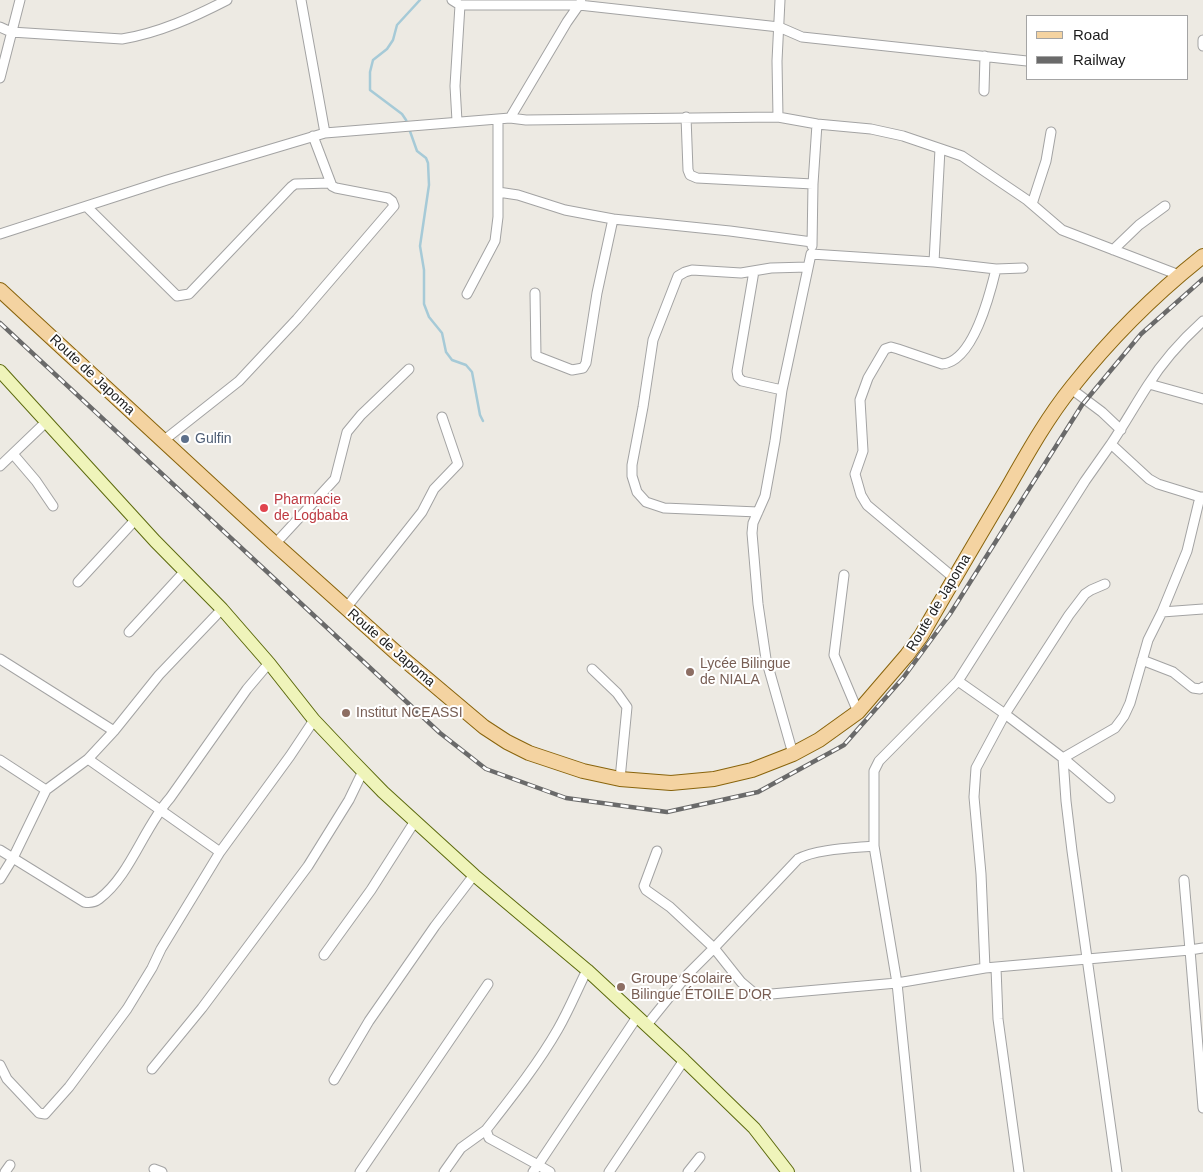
<!DOCTYPE html>
<html>
<head>
<meta charset="utf-8">
<style>
	body { margin:0 }
	#map { position:relative; width:1203px; height:1172px; overflow:hidden; background:#edeae3; font-family:Helvetica,sans-serif }
	canvas { display:block }
	.legend { position:absolute; left:1026px; top:15px; width:162px; height:65px; box-sizing:border-box; background:#fff; border:1px solid #a4a4a4; margin:0; padding:6px 9px; list-style:none; font-size:15px; color:#1c1c1c }
	.legend li { display:flex; align-items:center; gap:10px; height:25px }
	.legend b { width:25px; border:1px solid #a4a4a4 }
</style>
</head>
<body>
<div id="map">
<canvas width="1203" height="1172"></canvas>
<ul class="legend">
<li><b style="height:6px;background:#f4d3a1"></b>Road</li>
<li><b style="height:6px;background:#6a6a6a"></b>Railway</li>
</ul>
</div>
<script>
const ctx = document.querySelector('canvas').getContext('2d');
ctx.lineJoin = 'round';
function trace(path, color, width, dash) { ctx.strokeStyle = color; ctx.lineWidth = width; ctx.lineCap = dash ? 'butt' : 'round'; ctx.setLineDash(dash || []); ctx.stroke(path); }
function drawText(font, color, halo, rows, align = 'center') {
  ctx.font = font + ' Helvetica,sans-serif'; ctx.lineWidth = 4; ctx.setLineDash([]); ctx.textBaseline = 'middle'; ctx.strokeStyle = halo; ctx.fillStyle = color; for (const [text, x, y, turn = 0] of rows) {
    ctx.save(); ctx.translate(x, y); ctx.rotate((+turn || 0) * Math.PI / 180); ctx.textAlign = isNaN(turn) ? turn : align; if (halo) ctx.strokeText(text, 0, 0); ctx.fillText(text, 0, 0); ctx.restore();
  }
}
trace(new Path2D(`
	M 420,0 L 397,25 L 393,40 L 387,49 L 373,60 L 370,72 L 370,90 L 402,114 L 406,120 L 417,151 L 426,158 L 428,163 L 429,185 L 420,246 L 424,270 L 424,304 L 429,317 L 442,333 L 446,352 L 452,360 L 466,365 L 472,372 L 480,415 L 483,421`), '#a6cad7', 2.5);
const minor = new Path2D(`
	M 301,0 L 325,133
	M 452,0 L 460,5 L 579,5 L 779,27 L 802,37 L 1027,61
	M 0,27 L 11,32 L 122,39 C 159,33 194,17 227,0
	M 1203,40 L 1203,46
	M 0,78 L 20,0
	M 984,91 L 985,56
	M 686,117 L 688,170 L 690,175 L 697,178 L 813,184
	M 778,117 L 777,61 L 780,0
	M 510,118 L 567,22 L 581,2
	M 457,121 L 455,86 L 460,5
	M 498,192 L 518,195 L 565,210 L 613,219 L 730,231 L 812,242
	M 1032,204 L 1046,161 L 1051,132
	M 87,207 L 177,296 L 189,294 L 291,187 L 295,184 L 330,183
	M 0,234 L 167,180 L 325,133 L 510,118 L 526,120 L 778,117 L 817,124 L 871,129 L 903,136 L 962,156 L 1027,200 L 1062,230 L 1179,275
	M 812,246 L 813,184 L 817,124
	M 1113,250 L 1139,225 L 1165,206
	M 934,262 L 940,149
	M 754,271 L 737,371 L 738,377 L 742,381 L 782,390
	M 535,293 L 536,356 L 572,370 L 583,368 L 586,363 L 597,293 L 613,219
	M 467,294 L 495,241 L 498,217 L 498,119
	M 1149,384 L 1203,399
	M 1070,388 L 1102,412 L 1121,430
	M 163,441 L 239,381 L 297,319 L 394,206 L 392,201 L 388,198 L 336,188 L 332,186 L 313,136
	M 13,454 L 36,481 L 53,506
	M 0,466 L 46,422
	M 1200,497 L 1158,484 L 1149,479 L 1111,444 C 1124,425 1135,405 1148,385 C 1163,361 1182,340 1203,321
	M 758,512 L 664,508 L 646,502 L 637,492 L 632,476 L 632,465 L 643,407 L 653,340 L 678,276 L 685,272 L 692,270 L 741,273 L 771,268 L 808,267
	M 275,544 L 335,479 L 347,432 L 361,415 L 409,369
	M 844,575 L 834,655 L 858,712
	M 954,578 L 867,505 L 861,495 L 855,474 L 863,451 L 860,400 L 868,378 L 885,349 L 891,347 L 898,349 L 942,364 C 973,362 990,294 996,269
	M 78,582 L 136,519
	M 346,608 L 422,512 L 434,489 L 458,464 L 442,417
	M 1162,612 L 1203,609
	M 129,632 L 185,571
	M 0,659 L 114,731
	M 1142,660 L 1173,672 L 1193,688 L 1200,689 L 1203,687
	M 592,669 L 617,693 L 627,707 L 620,779
	M 958,681 L 1005,714 L 1063,758 L 1066,801 L 1072,851 L 1117,1172
	M 793,754 L 766,659 L 758,604 L 752,533 L 753,523 L 765,496 L 775,441 L 782,390 L 811,254 L 934,262 L 996,269 L 1023,268
	M 88,759 L 220,852 L 290,756 L 314,720
	M 0,760 L 46,790
	M 1110,798 L 1063,758 L 1115,728 L 1124,716 L 1130,703 L 1148,640 L 1162,612 L 1187,551 L 1200,497 L 1203,497
	M 0,850 L 84,902 C 89,903 95,902 99,899 C 130,876 144,827 170,798 L 247,689 L 269,663
	M 657,851 L 644,886 L 646,890 L 670,907 L 714,948 L 741,982 L 754,993 L 760,995 L 897,983 L 985,968 L 1190,950 L 1203,1108
	M 0,879 L 13,858 L 46,790 L 88,759 L 114,731 L 159,675 L 222,609
	M 1184,880 L 1190,950 L 1203,948
	M 324,955 L 371,890 L 415,821
	M 985,968 L 981,874 L 974,797 L 976,768 L 1005,714 L 1069,615 L 1085,594 L 1091,590 L 1105,584
	M 996,968 L 998,1019 L 1019,1172
	M 587,970 C 577,990 569,1010 558,1029 C 538,1064 511,1098 486,1130 L 489,1138 L 538,1165 L 637,1017
	M 646,1026 L 688,974 L 714,948 L 798,859 C 815,849 854,848 874,846
	M 0,1065 L 7,1079 L 39,1113 L 45,1114 L 69,1087 L 127,1009 L 152,968 L 161,949 L 220,852
	M 152,1069 L 202,1008 L 308,866 L 349,800 L 363,771
	M 334,1080 L 369,1021 L 435,926 L 474,875
	M 154,1169 L 162,1172
	M 5,1172 L 10,1165
	M 360,1172 L 488,984
	M 444,1172 L 461,1148 L 486,1130
	M 533,1172 L 538,1165 L 550,1172
	M 609,1172 L 684,1060
	M 688,1172 L 700,1157
	M 916,1172 L 897,983 L 874,846 L 874,771 L 879,761 L 958,681 L 1085,481 L 1111,444`);
const secondary = new Path2D(`
	M 0,371 L 155,541 L 222,609 L 269,663 L 314,720 L 350,758 L 383,792 L 474,875 L 587,970 L 684,1060 L 754,1128 L 788,1172`);
const primary = new Path2D(`
	M 0,290 L 275,544 L 401,657 L 484,727 L 507,742 L 529,753 L 583,771 L 620,779 L 671,783 L 714,779 L 752,770 L 793,754 L 819,740 L 858,712 L 907,655 L 921,636 C 949,587 978,538 1007,489 C 1027,454 1047,418 1072,387 C 1110,339 1155,294 1203,256`);
trace(minor, '#a3a3a3', 11);
trace(secondary, '#5c6a0d', 14);
trace(primary, '#89640c', 16);
trace(minor, '#fff', 9);
trace(secondary, '#eff4ba', 12);
trace(primary, '#f4d3a1', 14);
const rail = new Path2D(`
	M 0,323 L 440,733 L 486,769 L 566,798 L 667,812 L 758,792 L 844,745 L 903,678 L 950,614 L 1082,405 L 1141,334 L 1203,279`);
trace(rail, '#6a6a6a', 4.5);
trace(rail, '#fff', 2.5, [8]);
for (const [x, y, r, color] of [
	[185,439,5,"#5c6f8a"],
	[264,508,5,"#e0444e"],
	[690,672,5,"#8d6e63"],
	[346,713,5,"#8d6e63"],
	[621,987,5,"#8d6e63"]
]) { const dot = new Path2D(); dot.arc(x, y, r, 0, 2 * Math.PI); ctx.fillStyle = color; ctx.fill(dot); trace(dot, '#fff', 2); }
drawText('14px', '#1c1c1c', '#fff', [
	["Route de Japoma",92,375,43],
	["Route de Japoma",939,603,-59],
	["Route de Japoma",391,648,41]
]);
drawText('14px', '#4e5e75', '#fff', [
	["Gulfin",195,439]
], 'left');
drawText('14px', '#be3a42', '#fff', [
	["Pharmacie",274,500],
	["de Logbaba",274,516]
], 'left');
drawText('14px', '#785e54', '#fff', [
	["Lycée Bilingue",700,664],
	["de NIALA",700,680],
	["Institut NCEASSI",356,713],
	["Groupe Scolaire",631,979],
	["Bilingue ÉTOILE D'OR",631,995]
], 'left');
</script>
</body>
</html>
